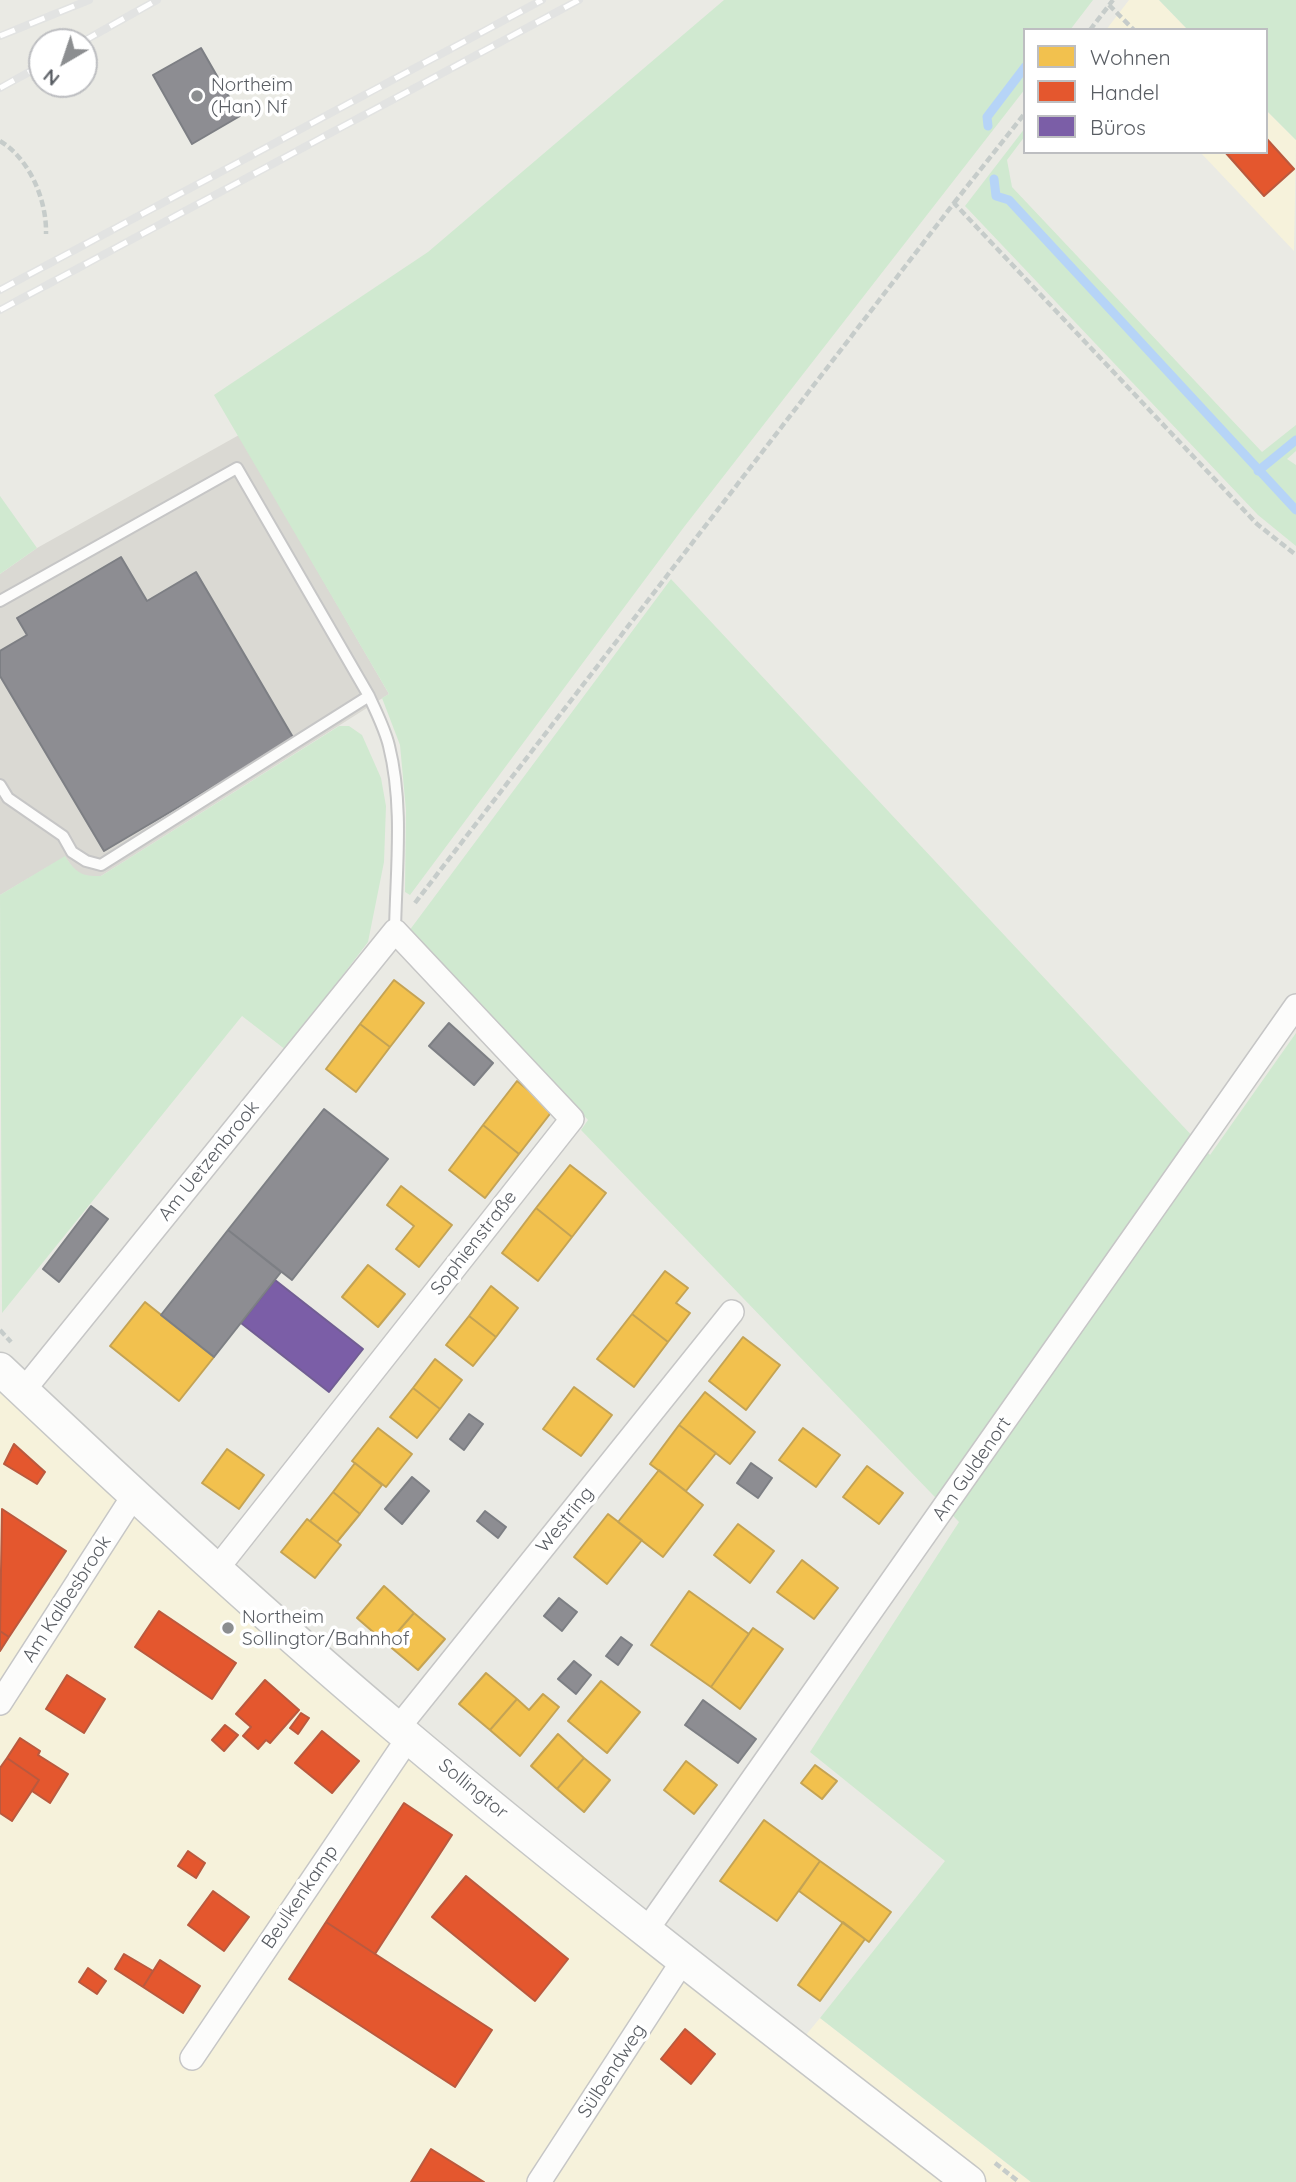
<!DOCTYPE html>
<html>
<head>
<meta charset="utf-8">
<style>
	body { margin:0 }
	#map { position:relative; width:1296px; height:2182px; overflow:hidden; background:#eaeae4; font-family:Quicksand,sans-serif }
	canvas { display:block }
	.legend { position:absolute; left:1023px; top:28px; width:245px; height:126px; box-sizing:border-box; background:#fff; border:2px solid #bdbec1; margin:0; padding:9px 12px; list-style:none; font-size:21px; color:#595d63 }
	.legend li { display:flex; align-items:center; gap:14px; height:35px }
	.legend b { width:35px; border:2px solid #bdbec1 }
	.north { position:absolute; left:28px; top:28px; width:70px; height:70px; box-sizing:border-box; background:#fff; border:2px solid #bdbec1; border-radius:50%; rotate:219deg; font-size:19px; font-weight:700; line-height:28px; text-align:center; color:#595d63 }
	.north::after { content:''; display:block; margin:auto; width:24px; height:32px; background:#8c8e90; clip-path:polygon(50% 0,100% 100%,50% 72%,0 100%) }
</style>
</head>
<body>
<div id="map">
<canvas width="1296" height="2182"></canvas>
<ul class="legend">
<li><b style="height:19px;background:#f2c14e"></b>Wohnen</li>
<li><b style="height:19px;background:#e4572e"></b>Handel</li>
<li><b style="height:19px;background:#7b5ea7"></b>Büros</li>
</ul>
<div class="north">N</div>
</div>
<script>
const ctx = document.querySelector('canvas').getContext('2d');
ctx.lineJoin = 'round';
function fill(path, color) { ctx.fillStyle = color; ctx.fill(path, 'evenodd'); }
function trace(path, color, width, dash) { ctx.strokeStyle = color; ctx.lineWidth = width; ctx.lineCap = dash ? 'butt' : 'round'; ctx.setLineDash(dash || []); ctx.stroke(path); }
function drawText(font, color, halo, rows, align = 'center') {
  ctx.font = font + ' Quicksand,sans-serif'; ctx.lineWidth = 7; ctx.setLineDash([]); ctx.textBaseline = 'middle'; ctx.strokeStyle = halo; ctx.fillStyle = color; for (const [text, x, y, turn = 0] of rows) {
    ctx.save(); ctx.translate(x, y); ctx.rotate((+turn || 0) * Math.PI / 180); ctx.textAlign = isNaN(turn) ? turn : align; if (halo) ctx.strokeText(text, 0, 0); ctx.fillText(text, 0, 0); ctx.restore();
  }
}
fill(new Path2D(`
	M 1129,0 L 1159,0 L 1188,30 L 1106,30 Z
	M 1266,110 L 1296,140 L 1294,251 L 1200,152 L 1266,152 Z
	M 0,1378 L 791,2053 L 820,2018 L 1031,2182 L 0,2182 Z`), '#f6f2db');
fill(new Path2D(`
	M 239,435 L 389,694 L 101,876 L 87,877 L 75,871 L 65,857 L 0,895 L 0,574 L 37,548 Z`), '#dad9d3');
fill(new Path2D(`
	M 724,0 L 1093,0 L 1070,30 L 1025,30 L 1025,89 L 684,527 L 410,895 L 405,892 L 406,810 L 400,745 L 382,698 L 389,694 L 214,395 L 428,252 Z
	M 1159,0 L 1296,0 L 1296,140 L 1266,110 L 1266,30 L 1188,30 Z
	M 1025,128 L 1025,136 L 1007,160 L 1012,187 L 1262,452 L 1296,425 L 1296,451 L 1287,459 L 1296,465 L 1296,546 L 1258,515 L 965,206 Z
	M 0,496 L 37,548 L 0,574 Z
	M 671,579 L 1210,1155 L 1296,1033 L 1296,2182 L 1031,2182 L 820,2018 L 945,1861 L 810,1752 L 959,1522 L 581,1130 L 588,1120 L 409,931 Z
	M 339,726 L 349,726 L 362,735 L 381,778 L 386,806 L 384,862 L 368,942 L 286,1050 L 242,1016 L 2,1313 L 0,895 L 65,856 C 75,872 82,877 101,876 Z`), '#d0e9d0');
const homes = new Path2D(`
	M 394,980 L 424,1003 L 390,1047 L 360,1024 Z
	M 360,1024 L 390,1047 L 356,1092 L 326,1069 Z
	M 517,1081 L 553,1110 L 519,1154 L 483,1125 Z
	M 483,1125 L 519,1154 L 485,1198 L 449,1170 Z
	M 570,1165 L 606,1193 L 572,1237 L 536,1208 Z
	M 401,1186 L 452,1225 L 419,1267 L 396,1249 L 414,1226 L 387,1205 Z
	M 536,1208 L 572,1237 L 538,1281 L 502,1253 Z
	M 368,1265 L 405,1294 L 378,1327 L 342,1297 Z
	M 665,1271 L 688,1288 L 676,1303 L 690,1313 L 668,1342 L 632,1314 Z
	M 491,1286 L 518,1308 L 496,1337 L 469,1316 Z
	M 145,1302 L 214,1357 L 179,1401 L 110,1346 Z
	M 632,1314 L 668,1342 L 634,1387 L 597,1359 Z
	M 469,1316 L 496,1337 L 473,1366 L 446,1345 Z
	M 743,1337 L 780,1365 L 746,1410 L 709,1381 Z
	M 435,1359 L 462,1380 L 440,1409 L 413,1388 Z
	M 574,1387 L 612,1415 L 581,1456 L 543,1429 Z
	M 413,1388 L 440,1409 L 417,1438 L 390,1417 Z
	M 705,1392 L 755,1432 L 730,1464 L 679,1425 Z
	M 679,1425 L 716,1453 L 686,1491 L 650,1464 Z
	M 378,1428 L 412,1454 L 386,1487 L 352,1461 Z
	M 803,1428 L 840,1455 L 816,1487 L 779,1460 Z
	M 227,1449 L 264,1475 L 239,1509 L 202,1483 Z
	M 355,1463 L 382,1485 L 360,1514 L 333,1492 Z
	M 867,1466 L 903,1493 L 879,1524 L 843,1497 Z
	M 659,1470 L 703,1505 L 663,1557 L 618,1522 Z
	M 333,1492 L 360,1514 L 337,1542 L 310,1521 Z
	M 608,1514 L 642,1540 L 607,1584 L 574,1557 Z
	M 307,1519 L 341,1545 L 315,1578 L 281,1552 Z
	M 738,1524 L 774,1551 L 750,1583 L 714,1555 Z
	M 802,1560 L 838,1588 L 814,1619 L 777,1592 Z
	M 384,1586 L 414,1613 L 387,1644 L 357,1618 Z
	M 689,1591 L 749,1634 L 711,1687 L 651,1645 Z
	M 414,1613 L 445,1639 L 418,1670 L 387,1644 Z
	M 753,1628 L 783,1649 L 740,1709 L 711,1687 Z
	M 486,1673 L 517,1699 L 490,1730 L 459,1704 Z
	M 601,1681 L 640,1712 L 607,1753 L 568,1721 Z
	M 543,1694 L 559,1707 L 520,1756 L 490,1730 L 517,1699 L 529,1710 Z
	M 558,1734 L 584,1758 L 557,1789 L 531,1766 Z
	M 584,1758 L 610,1780 L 584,1812 L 557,1789 Z
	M 686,1761 L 717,1785 L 694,1814 L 664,1790 Z
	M 815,1765 L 837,1781 L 822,1799 L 801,1783 Z
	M 764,1820 L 820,1861 L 777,1921 L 720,1881 Z
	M 820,1861 L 891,1912 L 869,1942 L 799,1891 Z
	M 843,1922 L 865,1939 L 820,2001 L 798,1985 Z`);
fill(homes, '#f2c14e');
trace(homes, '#c4a354', 2);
const shops = new Path2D(`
	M 1266,138 L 1294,169 L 1264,196 L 1225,152 L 1266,152 Z
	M 14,1444 L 45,1472 L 37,1484 L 4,1464 Z
	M 2,1509 L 66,1551 L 9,1637 L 0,1631 Z
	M 159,1611 L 236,1663 L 212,1699 L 135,1647 Z
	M 0,1631 L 9,1637 L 0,1651 Z
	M 67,1675 L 105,1699 L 84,1733 L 46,1709 Z
	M 265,1680 L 299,1710 L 270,1743 L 266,1740 L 258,1749 L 243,1736 L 251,1727 L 236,1714 Z
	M 301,1713 L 309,1718 L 298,1734 L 290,1728 Z
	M 225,1725 L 238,1735 L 224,1751 L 212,1740 Z
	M 322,1731 L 359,1761 L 332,1793 L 295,1763 Z
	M 20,1738 L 40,1751 L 38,1755 L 68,1774 L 50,1803 L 32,1791 L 39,1780 L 7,1758 Z
	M 7,1758 L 39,1780 L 12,1821 L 0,1813 L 0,1768 Z
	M 404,1803 L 452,1835 L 375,1954 L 326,1922 Z
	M 188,1851 L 205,1863 L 196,1878 L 178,1866 Z
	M 466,1876 L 568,1959 L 535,2001 L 432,1917 Z
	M 213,1891 L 249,1917 L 224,1951 L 188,1925 Z
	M 326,1922 L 492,2030 L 455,2087 L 289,1979 Z
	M 124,1954 L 153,1971 L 143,1987 L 115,1969 Z
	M 160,1960 L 200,1986 L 183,2013 L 143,1987 Z
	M 88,1968 L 106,1981 L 97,1994 L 79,1982 Z
	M 685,2029 L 715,2054 L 691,2084 L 661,2059 Z
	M 431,2149 L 484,2182 L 411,2182 Z`);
fill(shops, '#e4572e');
trace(shops, '#ba593e', 2);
const offices = new Path2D(`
	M 275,1280 L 363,1349 L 329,1392 L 241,1323 Z`);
fill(offices, '#7b5ea7');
trace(offices, '#715e93', 2);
const industry = new Path2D(`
	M 201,48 L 240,116 L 192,144 L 153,75 Z
	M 121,557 L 147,601 L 196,572 L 294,739 L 104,851 L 0,676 L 0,651 L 27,635 L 17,618 Z
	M 449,1023 L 493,1063 L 474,1085 L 429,1046 Z
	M 324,1109 L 388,1159 L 292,1280 L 228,1230 Z
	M 91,1206 L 108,1219 L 59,1282 L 43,1269 Z
	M 228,1230 L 281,1272 L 214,1357 L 161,1315 Z
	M 469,1414 L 483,1424 L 464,1450 L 450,1439 Z
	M 751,1463 L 772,1478 L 758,1498 L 737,1483 Z
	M 412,1477 L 429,1491 L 402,1524 L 385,1509 Z
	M 485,1511 L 506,1527 L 498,1538 L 477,1521 Z
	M 559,1598 L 577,1612 L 562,1631 L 544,1616 Z
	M 621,1637 L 632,1645 L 618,1665 L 606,1656 Z
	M 574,1661 L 591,1675 L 576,1694 L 558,1679 Z
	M 703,1700 L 756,1739 L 738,1763 L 685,1725 Z`);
fill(industry, '#8d8d92');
trace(industry, '#7d7f84', 2);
trace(new Path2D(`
	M 988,126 L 987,117 L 1025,67
	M 994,179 L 996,196 L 1009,200 L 1296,510
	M 1258,471 L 1296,440`), '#b6d4f7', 9);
const lane = new Path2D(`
	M 0,601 L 237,468 L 369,696 C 376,712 385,729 389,746 C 404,806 396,870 395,931
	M 0,785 L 8,798 L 63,836 L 72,852 L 86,861 L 101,865 L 369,696`);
const street = new Path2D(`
	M 23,1391 L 395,931 L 572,1119 L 216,1570
	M 0,1703 L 134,1495
	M 398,1728 L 732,1312
	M 646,1931 L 1296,1006
	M 192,2058 L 409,1737
	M 539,2182 L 684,1959`);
const secondary = new Path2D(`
	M 0,1369 C 129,1491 260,1612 396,1727 C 582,1884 776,2033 969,2182`);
trace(lane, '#c6c6c6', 14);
trace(street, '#c6c6c6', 26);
trace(secondary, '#c6c7c6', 35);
trace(new Path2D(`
	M 1109,5 L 1134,30
	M 1090,30 L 1113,0
	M 0,141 C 30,159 47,201 46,234
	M 954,203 L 1025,113
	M 415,903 L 954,203 L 1257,524 L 1296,555
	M 0,1330 L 11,1342
	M 995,2163 L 1019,2182`), '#c6ccca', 4.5, [7, 3.5]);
trace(lane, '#fcfcfb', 10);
trace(street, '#fcfcfb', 23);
trace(secondary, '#fcfcfb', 32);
const rail = new Path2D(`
	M 0,36 L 89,0
	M 82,42 L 157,0
	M 0,88 L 42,65
	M 0,290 L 542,0
	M 0,310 L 579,0`);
trace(rail, '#e2e3e2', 8);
trace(rail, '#fff', 5, [16]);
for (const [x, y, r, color] of [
	[197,96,7,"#8c8e90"],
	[228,1628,7,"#8c8e90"]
]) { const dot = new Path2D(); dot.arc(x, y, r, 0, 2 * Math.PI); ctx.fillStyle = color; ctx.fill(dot); trace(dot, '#fff', 2.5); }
drawText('19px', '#595d63', '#fff', [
	["Northeim",211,85],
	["(Han) Nf",211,107],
	["Northeim",242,1617],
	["Sollingtor/Bahnhof",242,1639]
], 'left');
drawText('19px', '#595d63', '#fff', [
	["Am Uetzenbrook",209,1161,-51],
	["Sophienstraße",474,1243,-52],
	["Am Guldenort",972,1469,-55],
	["Westring",565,1520,-51],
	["Am Kalbesbrook",67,1599,-57],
	["Sollingtor",473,1789,39],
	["Beulkenkamp",300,1897,-56],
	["Sülbendweg",612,2071,-57]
]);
</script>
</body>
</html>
